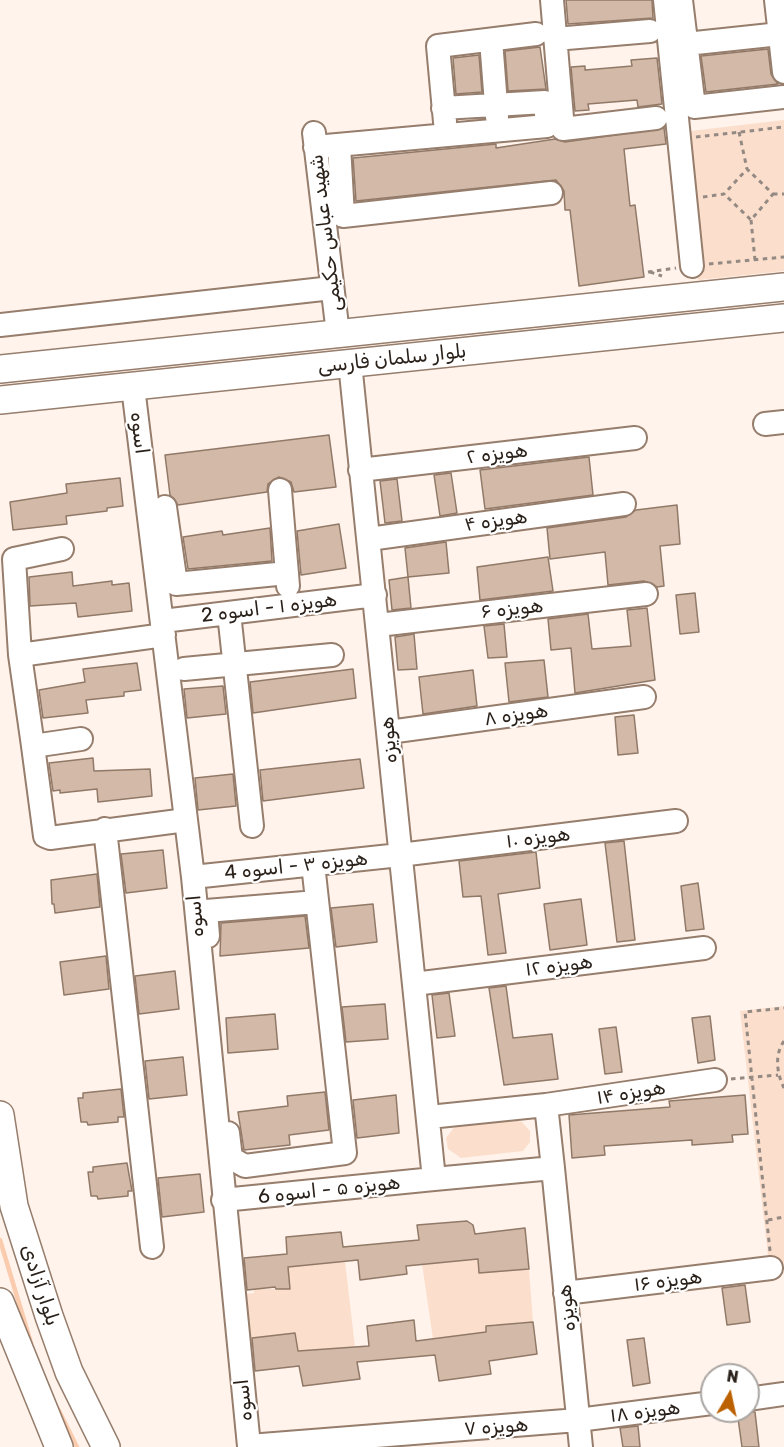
<!DOCTYPE html>
<html>
<head>
<meta charset="utf-8">
<style>
	body { margin:0 }
	#map { position:relative; width:784px; height:1447px; overflow:hidden; background:#fff3ec; font-family:Rubik,sans-serif }
	canvas { display:block }
	.north { position:absolute; left:700px; top:1363px; width:60px; height:60px; box-sizing:border-box; background:#fff; border:2px solid #aaa6a3; border-radius:50%; rotate:9deg; font-size:16px; font-weight:700; line-height:24px; text-align:center; color:#2a211a }
	.north::after { content:''; display:block; margin:auto; width:21px; height:27px; background:#bb6100; clip-path:polygon(50% 0,100% 100%,50% 72%,0 100%) }
</style>
</head>
<body>
<div id="map">
<canvas width="784" height="1447"></canvas>
<div class="north">N</div>
</div>
<script>
const ctx = document.querySelector('canvas').getContext('2d');
ctx.lineJoin = 'round';
function fill(path, color) { ctx.fillStyle = color; ctx.fill(path, 'evenodd'); }
function trace(path, color, width, dash) { ctx.strokeStyle = color; ctx.lineWidth = width; ctx.lineCap = dash ? 'butt' : 'round'; ctx.setLineDash(dash || []); ctx.stroke(path); }
function drawText(font, color, halo, rows, align = 'center') {
  ctx.font = font + ' Rubik,Vazirmatn,sans-serif'; ctx.lineWidth = 4.5; ctx.setLineDash([]); ctx.textBaseline = 'middle'; ctx.strokeStyle = halo; ctx.fillStyle = color; for (const [text, x, y, turn = 0] of rows) {
    ctx.save(); ctx.translate(x, y); ctx.rotate((+turn || 0) * Math.PI / 180); ctx.textAlign = isNaN(turn) ? turn : align; if (halo) ctx.strokeText(text, 0, 0); ctx.fillText(text, 0, 0); ctx.restore();
  }
}
fill(new Path2D(`
	M 784,120 L 784,271 L 698,280 L 682,132 Z
	M 784,1006 L 784,1263 L 769,1264 L 740,1011 Z
	M 510,1119 L 522,1122 L 530,1131 L 530,1142 L 523,1151 L 461,1158 L 448,1149 L 446,1138 L 455,1126 Z
	M 478,1259 L 480,1273 L 491,1273 L 491,1266 L 529,1269 L 533,1322 L 519,1322 L 518,1326 L 498,1328 L 496,1324 L 486,1326 L 486,1332 L 460,1335 L 459,1340 L 433,1339 L 422,1264 Z
	M 345,1261 L 355,1347 L 298,1351 L 294,1333 L 280,1335 L 280,1339 L 262,1342 L 261,1337 L 251,1338 L 245,1294 L 254,1293 L 254,1289 L 290,1289 L 288,1267 Z`), '#fbdfcc');
trace(new Path2D(`
	M 0,1240 L 31,1343
	M 58,1409 L 77,1447`), '#facbac', 4.5);
const building = new Path2D(`
	M 566,0 L 652,0 L 653,18 L 568,24 Z
	M 540,47 L 546,89 L 508,91 L 505,51 Z
	M 768,49 L 771,74 L 778,84 L 706,92 L 701,56 Z
	M 479,55 L 482,92 L 456,94 L 453,58 Z
	M 657,58 L 662,104 L 638,107 L 637,100 L 588,104 L 589,110 L 575,111 L 571,67 L 585,66 L 585,70 L 632,66 L 631,60 Z
	M 664,128 L 666,144 L 624,149 L 630,206 L 635,205 L 644,277 L 579,286 L 570,210 L 565,210 L 564,191 L 556,180 L 356,201 L 353,158 L 496,144 L 496,148 L 555,139 L 565,142 Z
	M 329,435 L 336,487 L 294,492 L 291,482 L 279,477 L 268,484 L 267,492 L 178,505 L 170,495 L 165,455 Z
	M 589,457 L 593,495 L 485,509 L 480,470 Z
	M 451,473 L 457,513 L 440,516 L 434,475 Z
	M 120,478 L 123,506 L 107,508 L 107,511 L 66,516 L 67,524 L 13,530 L 10,502 L 67,493 L 66,484 Z
	M 397,479 L 402,521 L 385,523 L 380,481 Z
	M 677,505 L 680,544 L 660,546 L 664,586 L 657,587 L 644,581 L 608,585 L 605,552 L 550,559 L 547,528 L 626,517 L 636,510 Z
	M 339,524 L 346,568 L 301,575 L 297,531 Z
	M 270,528 L 272,561 L 188,569 L 183,537 L 222,531 L 223,535 Z
	M 446,542 L 449,573 L 408,577 L 405,548 Z
	M 548,557 L 553,591 L 480,600 L 477,567 Z
	M 72,572 L 73,586 L 112,581 L 112,585 L 129,583 L 132,611 L 78,617 L 76,603 L 30,606 L 29,577 Z
	M 408,577 L 411,608 L 392,610 L 389,580 Z
	M 695,593 L 699,632 L 680,634 L 676,595 Z
	M 647,608 L 655,680 L 575,693 L 571,648 L 551,650 L 548,619 L 588,614 L 592,649 L 631,646 L 627,610 Z
	M 504,624 L 507,657 L 488,658 L 484,626 Z
	M 414,634 L 417,669 L 398,670 L 395,637 Z
	M 544,660 L 548,697 L 509,702 L 505,663 Z
	M 137,663 L 141,690 L 124,692 L 124,696 L 86,700 L 88,713 L 43,718 L 39,690 L 85,682 L 83,669 Z
	M 353,669 L 356,698 L 253,713 L 250,682 Z
	M 473,670 L 477,706 L 423,714 L 419,677 Z
	M 223,686 L 226,714 L 187,718 L 184,689 Z
	M 634,715 L 638,753 L 618,755 L 615,717 Z
	M 93,758 L 94,771 L 150,769 L 152,796 L 98,802 L 97,789 L 60,793 L 60,790 L 53,791 L 49,763 Z
	M 360,759 L 364,788 L 263,801 L 260,770 Z
	M 233,774 L 236,806 L 198,810 L 195,778 Z
	M 624,841 L 635,940 L 617,942 L 605,843 Z
	M 163,850 L 167,888 L 126,893 L 121,854 Z
	M 536,852 L 540,888 L 498,894 L 506,953 L 488,955 L 481,896 L 463,897 L 459,861 Z
	M 97,874 L 100,907 L 55,913 L 54,904 L 52,904 L 51,880 Z
	M 698,883 L 704,929 L 686,931 L 681,886 Z
	M 581,899 L 587,945 L 550,950 L 544,904 Z
	M 373,904 L 377,942 L 336,947 L 331,908 Z
	M 305,916 L 309,948 L 220,956 L 221,923 Z
	M 106,956 L 109,989 L 64,995 L 60,962 Z
	M 175,971 L 179,1009 L 139,1014 L 135,976 Z
	M 506,986 L 513,1038 L 552,1034 L 558,1079 L 504,1085 L 489,988 Z
	M 449,993 L 455,1036 L 437,1038 L 432,995 Z
	M 385,1004 L 388,1039 L 346,1042 L 342,1007 Z
	M 275,1014 L 278,1049 L 228,1053 L 226,1018 Z
	M 710,1016 L 715,1060 L 698,1063 L 692,1018 Z
	M 616,1027 L 622,1072 L 605,1074 L 599,1029 Z
	M 183,1057 L 187,1095 L 149,1099 L 145,1061 Z
	M 121,1089 L 124,1117 L 118,1117 L 118,1122 L 88,1125 L 87,1122 L 81,1122 L 78,1098 L 83,1098 L 83,1093 Z
	M 325,1092 L 329,1130 L 289,1135 L 290,1145 L 244,1150 L 238,1112 L 288,1106 L 287,1096 Z
	M 396,1095 L 399,1133 L 357,1138 L 353,1100 Z
	M 745,1095 L 748,1134 L 732,1135 L 733,1142 L 692,1145 L 692,1140 L 604,1146 L 605,1155 L 572,1158 L 569,1115 L 670,1107 L 669,1101 Z
	M 127,1163 L 132,1191 L 128,1191 L 128,1196 L 98,1199 L 97,1196 L 91,1196 L 88,1172 L 93,1172 L 93,1167 Z
	M 200,1174 L 204,1212 L 162,1217 L 158,1178 Z
	M 467,1221 L 473,1225 L 475,1234 L 525,1228 L 529,1269 L 479,1273 L 478,1259 L 406,1266 L 407,1274 L 360,1280 L 358,1260 L 288,1267 L 290,1289 L 276,1289 L 275,1287 L 247,1290 L 244,1258 L 287,1254 L 286,1237 L 341,1232 L 343,1247 L 419,1240 L 417,1225 Z
	M 745,1285 L 750,1322 L 727,1325 L 722,1288 Z
	M 414,1320 L 416,1341 L 486,1332 L 486,1326 L 533,1322 L 537,1354 L 489,1361 L 491,1374 L 439,1381 L 435,1355 L 357,1362 L 360,1379 L 303,1386 L 299,1366 L 255,1371 L 252,1338 L 295,1333 L 298,1351 L 369,1346 L 367,1326 Z
	M 644,1338 L 650,1383 L 633,1386 L 627,1340 Z
	M 737,1411 L 755,1412 L 759,1447 L 742,1447 Z
	M 638,1426 L 640,1447 L 623,1447 L 620,1428 Z`);
fill(building, '#d3b9a7');
trace(building, '#917968', 1.5);
const minor = new Path2D(`
	M 552,0 L 563,129 L 656,118
	M 665,0 L 692,266
	M 681,0 L 694,107 L 784,97
	M 776,0 L 784,72
	M 555,39 L 650,31
	M 491,40 L 497,117
	M 686,44 L 780,34
	M 445,122 L 438,46 L 536,34
	M 314,133 L 338,334
	M 339,145 L 343,216 L 551,193
	M 315,147 L 547,126 L 545,102 L 443,108
	M 0,325 L 332,288
	M 350,363 L 434,1179 L 553,1168 L 546,1105 L 429,1117
	M 133,387 L 193,877 L 249,1446 L 578,1420 L 712,1403
	M 765,424 L 784,422
	M 360,470 L 635,438
	M 280,490 L 288,586
	M 165,507 L 176,584 L 287,573
	M 369,539 L 624,504
	M 62,549 L 14,559 L 20,655 L 164,635
	M 229,613 L 252,826
	M 163,621 L 375,595
	M 378,625 L 646,594
	M 20,655 L 33,746 L 81,739
	M 184,669 L 332,655
	M 389,732 L 644,697
	M 33,746 L 45,836 L 50,838 L 186,820
	M 105,829 L 152,1247
	M 193,877 L 400,855 L 676,821
	M 208,936 L 206,911 L 317,902
	M 414,984 L 704,948
	M 546,1105 L 715,1080
	M 228,1133 L 231,1158 L 245,1166 L 345,1153 L 313,864
	M 553,1168 L 581,1447
	M 223,1200 L 434,1179
	M 565,1293 L 771,1268
	M 748,1399 L 784,1394`);
const major = new Path2D(`
	M 0,369 L 784,287
	M 0,400 L 784,318
	M 0,1115 L 14,1206 L 49,1316 L 69,1372 L 106,1447
	M 0,1302 L 59,1447`);
trace(minor, '#967d6c', 26);
trace(major, '#967d6c', 30);
trace(new Path2D(`
	M 739,132 L 747,169
	M 696,137 L 784,127
	M 773,194 L 784,194
	M 703,197 L 724,194 L 747,169 L 773,194 L 751,220 L 724,194
	M 751,220 L 755,260
	M 709,264 L 784,257
	M 648,272 L 676,268
	M 650,272 L 662,276
	M 784,1041 C 774,1055 777,1074 784,1088
	M 731,1079 L 778,1075
	M 768,1220 L 784,1217
	M 770,1251 L 745,1012 L 784,1008`), '#948a83', 3, [4.5, 4.5]);
trace(minor, '#fff', 22);
trace(major, '#fff', 27);
drawText('20px', '#2a211a', '#fff', [
	["شهید عباس حکیمی",326,233,-97],
	["بلوار سلمان فارسی",392,359,-6],
	["اسوه",139,433,83],
	["هویزه ۲",497,454,-7],
	["هویزه ۴",496,521,-8],
	["هویزه ۱ - اسوه 2",269,608,-7],
	["هویزه ۶",512,609,-6],
	["هویزه ۸",516,715,-8],
	["هویزه",389,740,-95],
	["هویزه ۱۰",538,838,-7],
	["هویزه ۳ - اسوه 4",296,866,-6],
	["اسوه",196,916,-95],
	["هویزه ۱۲",559,966,-7],
	["هویزه ۱۴",631,1093,-9],
	["هویزه ۵ - اسوه 6",329,1190,-6],
	["هویزه ‍۱۶",668,1281,-7],
	["بلوار آزادی",40,1285,72],
	["هویزه",567,1308,-96],
	["اسوه",244,1400,-96],
	["هویزه ‍۱۸",645,1412,-7],
	["هویزه ۷",496,1427,-4]
]);
</script>
</body>
</html>
